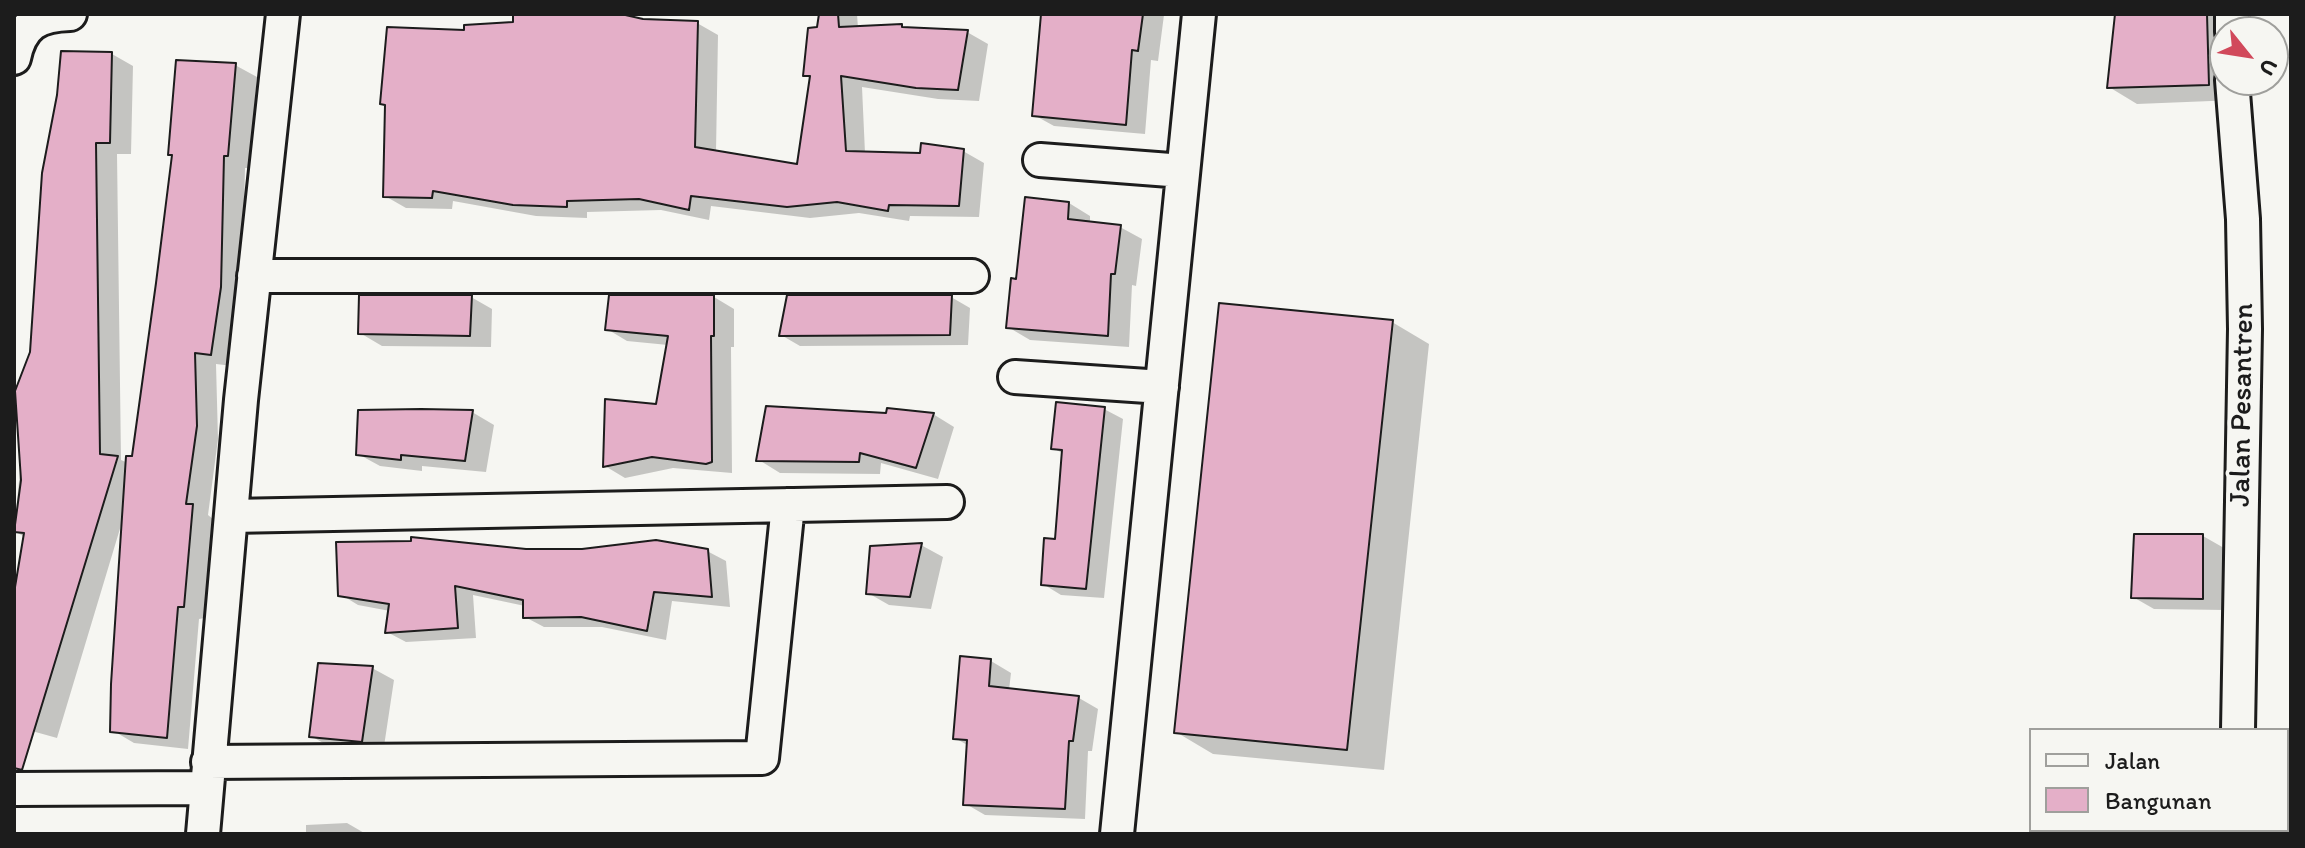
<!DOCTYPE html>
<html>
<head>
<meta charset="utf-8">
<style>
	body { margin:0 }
	#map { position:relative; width:2305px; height:848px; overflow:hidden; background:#f6f6f2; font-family:Itim,sans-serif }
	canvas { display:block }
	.frame { position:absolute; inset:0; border:16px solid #1c1c1c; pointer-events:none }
	.legend { position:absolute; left:2029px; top:728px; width:260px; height:104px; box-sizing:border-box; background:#f6f6f2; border:2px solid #9f9f9c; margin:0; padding:10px 14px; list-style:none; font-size:24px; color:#1c1c1c }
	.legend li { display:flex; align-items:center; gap:16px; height:40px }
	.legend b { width:40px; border:2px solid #9f9f9c }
	.north { position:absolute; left:2209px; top:16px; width:80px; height:80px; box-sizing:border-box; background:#f6f6f2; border:2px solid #9f9f9c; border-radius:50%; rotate:120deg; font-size:22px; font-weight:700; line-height:32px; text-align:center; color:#1c1c1c }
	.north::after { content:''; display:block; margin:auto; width:28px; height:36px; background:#d1495b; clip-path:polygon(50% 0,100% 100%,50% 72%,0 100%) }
</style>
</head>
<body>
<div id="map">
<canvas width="2305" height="848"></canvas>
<div class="frame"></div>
<ul class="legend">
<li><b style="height:10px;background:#f6f6f2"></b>Jalan</li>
<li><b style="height:22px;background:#e4afc8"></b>Bangunan</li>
</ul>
<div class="north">U</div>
</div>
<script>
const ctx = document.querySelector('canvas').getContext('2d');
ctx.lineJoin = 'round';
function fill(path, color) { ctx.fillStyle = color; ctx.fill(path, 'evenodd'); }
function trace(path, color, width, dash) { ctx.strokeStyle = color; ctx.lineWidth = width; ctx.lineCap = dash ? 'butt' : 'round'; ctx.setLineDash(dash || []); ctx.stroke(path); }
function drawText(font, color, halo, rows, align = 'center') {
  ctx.font = font + ' Itim,sans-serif'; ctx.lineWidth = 7; ctx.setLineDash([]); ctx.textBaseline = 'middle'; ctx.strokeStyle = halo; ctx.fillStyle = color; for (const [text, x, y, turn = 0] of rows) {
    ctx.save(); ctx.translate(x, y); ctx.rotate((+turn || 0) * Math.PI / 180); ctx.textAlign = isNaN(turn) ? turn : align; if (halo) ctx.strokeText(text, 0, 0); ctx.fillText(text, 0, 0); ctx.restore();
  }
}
fill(new Path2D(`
	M 515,14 L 612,14 L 643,21 L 697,23 L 718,35 L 716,152 L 798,166 L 811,79 L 805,75 L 821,14 L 857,14 L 858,28 L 901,26 L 907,29 L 967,32 L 988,44 L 979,101 L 938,99 L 862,87 L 865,153 L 921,155 L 963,151 L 984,163 L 979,217 L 910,216 L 909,221 L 859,213 L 810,218 L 711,206 L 709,220 L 661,210 L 587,212 L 587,218 L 536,216 L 453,201 L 452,209 L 406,208 L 385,196 L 466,32 L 515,23 Z
	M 1043,14 L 1164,15 L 1158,61 L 1151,60 L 1145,134 L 1054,126 L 1034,115 Z
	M 2117,14 L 2234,14 L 2225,32 L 2225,80 L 2236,100 L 2137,104 L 2109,87 Z
	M 112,54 L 133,66 L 131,154 L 117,154 L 121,460 L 128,463 L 134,458 L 174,156 L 170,154 L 235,65 L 257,77 L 249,168 L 245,168 L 242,300 L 233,366 L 216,364 L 218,439 L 208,515 L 213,519 L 205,618 L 199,619 L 188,749 L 134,743 L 112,730 L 122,522 L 57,738 L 14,726 L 14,605 L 25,537 L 14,531 L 32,352 Z
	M 1069,203 L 1090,216 L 1090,223 L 1120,227 L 1142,239 L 1136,286 L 1132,285 L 1129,347 L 1030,340 L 1008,327 L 1018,281 Z
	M 471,297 L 492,309 L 491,347 L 382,346 L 360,333 Z
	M 714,297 L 734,309 L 734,347 L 731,347 L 732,473 L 673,468 L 625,478 L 605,466 L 657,406 L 668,345 L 627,341 L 607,329 Z
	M 951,297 L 970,308 L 968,345 L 800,346 L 781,335 Z
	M 1392,322 L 1429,344 L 1384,770 L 1213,754 L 1176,732 Z
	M 1104,409 L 1123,419 L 1104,598 L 1061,595 L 1043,584 L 1057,541 L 1064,454 L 1053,448 Z
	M 472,412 L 494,425 L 486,472 L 422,466 L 422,471 L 380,466 L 358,454 Z
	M 933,414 L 954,427 L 938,479 L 881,463 L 880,474 L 780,473 L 759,460 Z
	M 2203,536 L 2224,548 L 2224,610 L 2154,609 L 2133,597 Z
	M 921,545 L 943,557 L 931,609 L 889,605 L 868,593 Z
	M 526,551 L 707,551 L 726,561 L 730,607 L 672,601 L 666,640 L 602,627 L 544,627 L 525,617 L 525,606 L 473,595 L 476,638 L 406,642 L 387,632 L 390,611 L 358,605 L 340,594 Z
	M 962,659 L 991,661 L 1011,673 L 1009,690 L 1079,698 L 1098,709 L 1092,751 L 1088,751 L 1085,819 L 985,815 L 966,804 L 969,746 L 955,738 Z
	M 372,668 L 394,680 L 383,753 L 332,748 L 311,736 Z
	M 347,823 L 366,834 L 306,834 L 306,825 Z`), '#0003');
const building = new Path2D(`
	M 513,14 L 621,14 L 643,19 L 698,21 L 695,147 L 797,164 L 810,76 L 803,76 L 808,28 L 817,27 L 819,14 L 838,14 L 839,27 L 902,24 L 902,27 L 968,30 L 958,90 L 916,88 L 841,76 L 846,151 L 920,153 L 921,143 L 964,149 L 959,206 L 889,205 L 888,211 L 837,202 L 787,207 L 691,196 L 689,210 L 639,199 L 567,201 L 567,207 L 513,205 L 433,191 L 432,198 L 383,197 L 385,105 L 380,104 L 387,27 L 464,30 L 464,25 L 513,22 Z
	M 1041,14 L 1143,14 L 1138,51 L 1132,50 L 1126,125 L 1032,116 Z
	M 2115,14 L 2207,14 L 2209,85 L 2107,88 Z
	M 61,51 L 112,52 L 110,143 L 96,143 L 100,454 L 118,456 L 22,770 L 14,768 L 14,593 L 24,533 L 14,532 L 21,480 L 15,391 L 30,352 L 42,173 L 57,95 Z
	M 176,60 L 236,63 L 228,156 L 224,156 L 221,287 L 211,355 L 195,353 L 197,426 L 186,504 L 193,504 L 184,607 L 178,607 L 167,738 L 110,732 L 111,684 L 126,456 L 132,456 L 156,283 L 172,155 L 168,155 Z
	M 1025,197 L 1069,202 L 1068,219 L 1121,225 L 1115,274 L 1111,274 L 1108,336 L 1006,328 L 1011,278 L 1016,279 Z
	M 359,295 L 472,295 L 470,336 L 358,334 Z
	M 609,295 L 714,295 L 714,336 L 711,336 L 712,462 L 706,464 L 652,457 L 603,467 L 605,399 L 656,404 L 668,336 L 605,330 Z
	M 787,295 L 952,295 L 950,335 L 779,336 Z
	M 1219,303 L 1393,320 L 1347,750 L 1174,733 Z
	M 1056,402 L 1105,407 L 1086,589 L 1041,585 L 1044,538 L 1055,539 L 1062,450 L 1051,449 Z
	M 766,406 L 886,413 L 887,408 L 934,413 L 916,468 L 860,453 L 859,462 L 756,461 Z
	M 421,409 L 473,410 L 465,461 L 401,455 L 401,460 L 356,455 L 358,410 Z
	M 2134,534 L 2203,534 L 2203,599 L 2131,598 Z
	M 411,537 L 526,549 L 582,549 L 656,540 L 708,549 L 712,597 L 654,592 L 647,631 L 581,617 L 523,618 L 523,600 L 455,586 L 458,628 L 385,633 L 389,604 L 338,596 L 336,542 L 411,541 Z
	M 922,543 L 910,597 L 866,594 L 870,546 Z
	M 960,656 L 991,659 L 989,686 L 1079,696 L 1073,741 L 1069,741 L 1065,809 L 963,805 L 967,740 L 953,739 Z
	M 318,663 L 373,666 L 362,742 L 309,737 Z`);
fill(building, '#e4afc8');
trace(building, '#1c1c1c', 2);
const minor = new Path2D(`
	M 2232,32 L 2232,14
	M 14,58 C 21,24 38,15 70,14
	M 2232,80 L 2243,219 L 2245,329 L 2238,730
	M 1040,160 L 1183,171
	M 254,276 L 972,276
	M 1015,377 L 1162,387
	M 231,516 L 947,502
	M 208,762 L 762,758 L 788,505
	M 14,789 L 206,788
	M 203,834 L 241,400 L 283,14
	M 1117,834 L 1199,14
	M 2237,834 L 2237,830`);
trace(minor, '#1c1c1c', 38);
trace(minor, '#f6f6f2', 32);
drawText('30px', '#1c1c1c', '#f6f6f2', [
	["Jalan Pesantren",2243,405,-89]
]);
</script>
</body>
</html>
